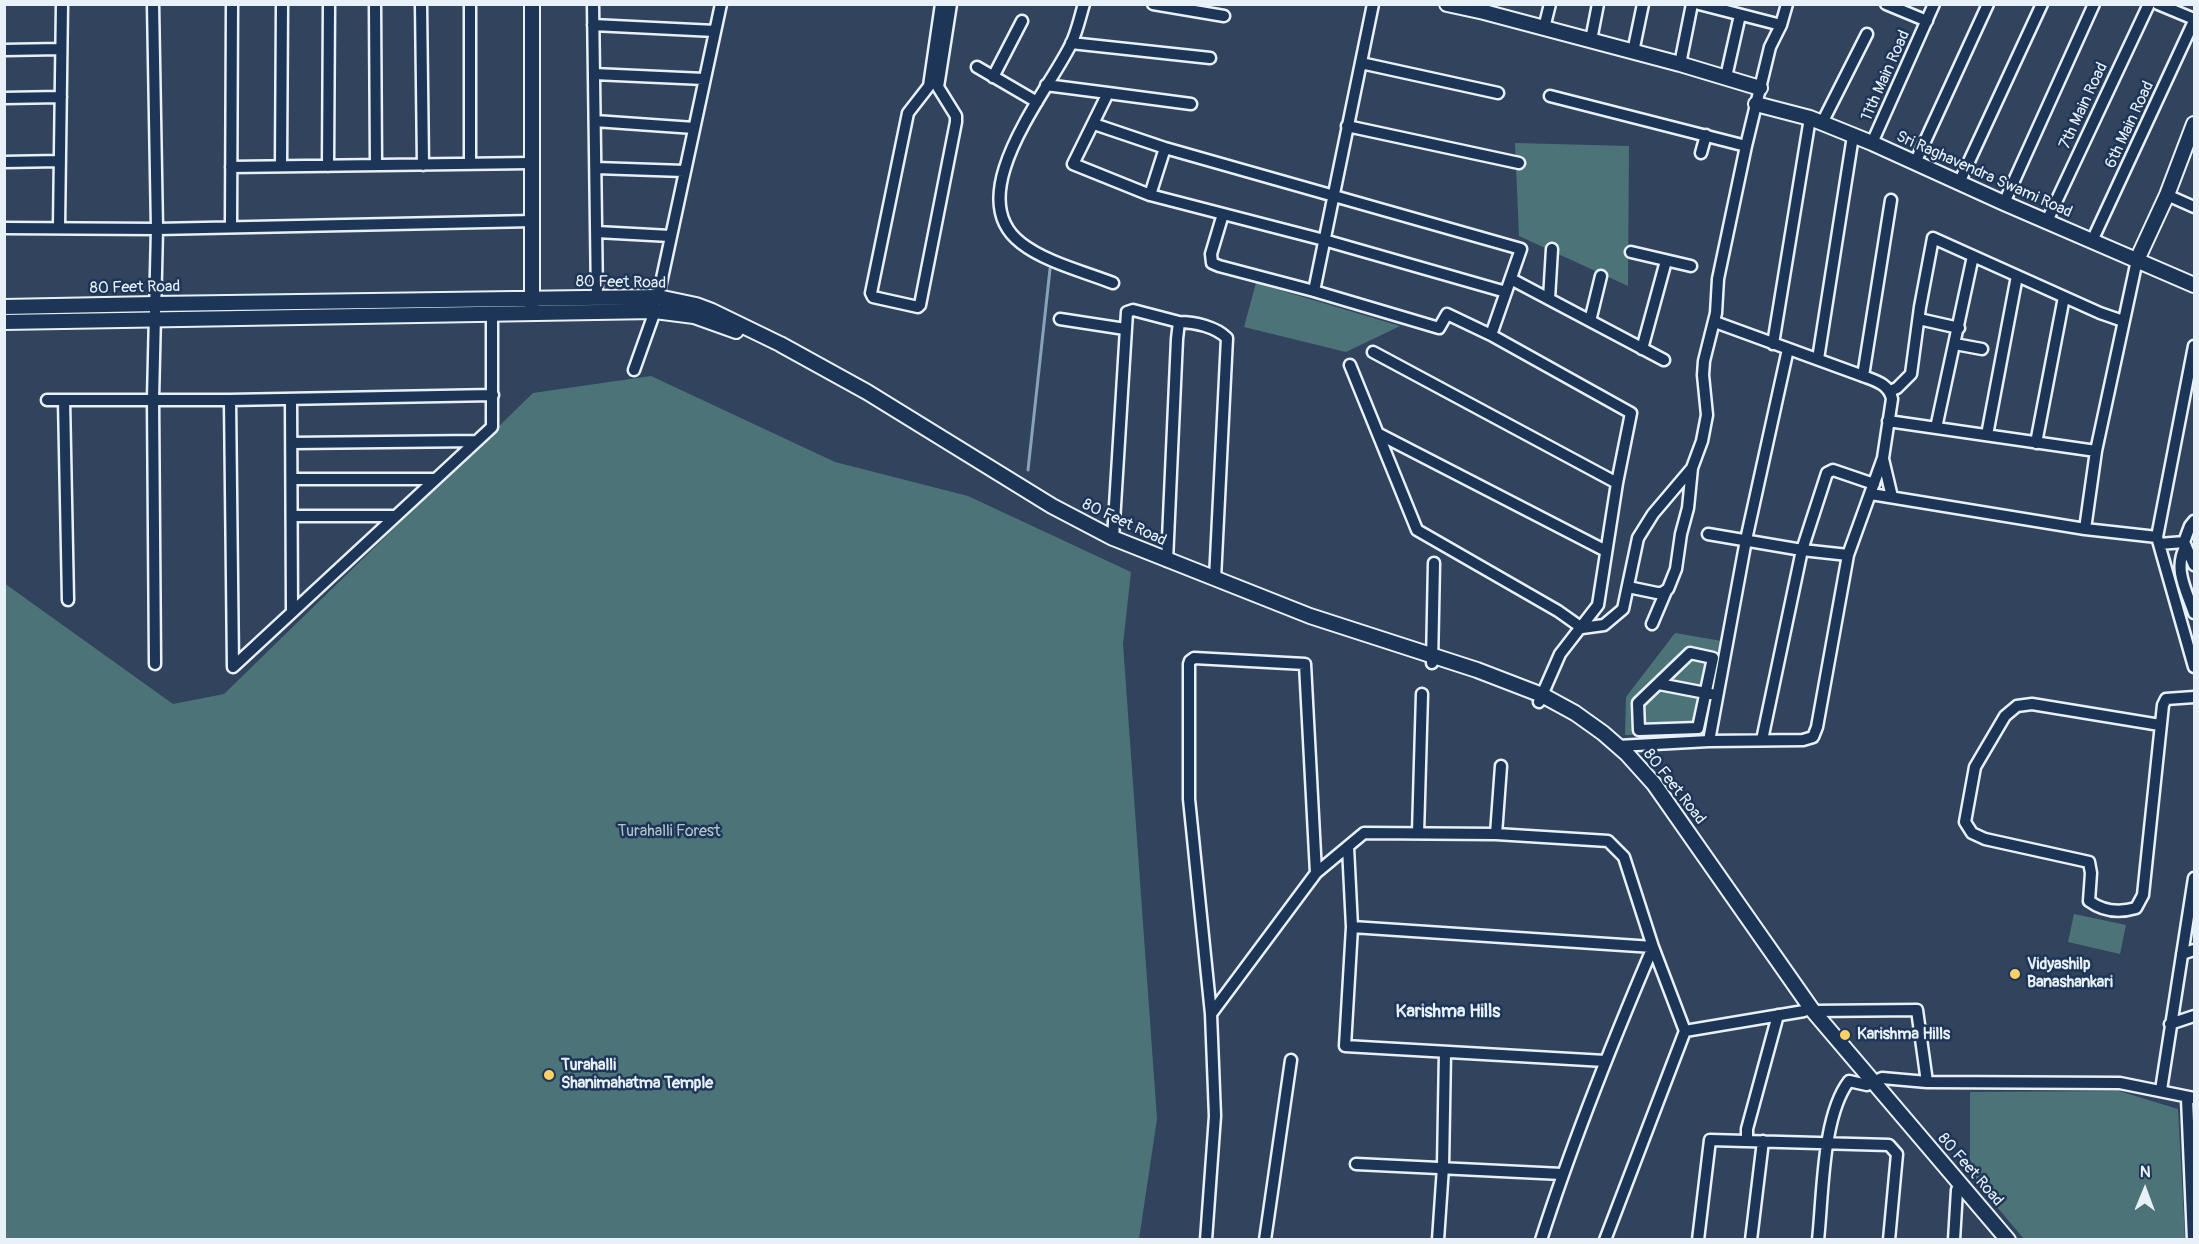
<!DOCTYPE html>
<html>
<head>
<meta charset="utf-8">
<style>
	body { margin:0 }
	#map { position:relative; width:2199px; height:1244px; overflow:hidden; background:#32435e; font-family:Pangolin,sans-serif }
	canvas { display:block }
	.frame { position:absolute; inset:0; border:6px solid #e8f1f8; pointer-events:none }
	.north { position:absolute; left:2115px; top:1160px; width:60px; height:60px; -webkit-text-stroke:4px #1d3557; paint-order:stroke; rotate:1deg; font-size:16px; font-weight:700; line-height:24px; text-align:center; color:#e8f1f8 }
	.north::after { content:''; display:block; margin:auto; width:21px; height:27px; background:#e8f1f8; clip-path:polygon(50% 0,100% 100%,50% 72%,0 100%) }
</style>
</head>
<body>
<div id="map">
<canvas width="2199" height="1244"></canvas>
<div class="frame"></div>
<div class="north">N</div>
</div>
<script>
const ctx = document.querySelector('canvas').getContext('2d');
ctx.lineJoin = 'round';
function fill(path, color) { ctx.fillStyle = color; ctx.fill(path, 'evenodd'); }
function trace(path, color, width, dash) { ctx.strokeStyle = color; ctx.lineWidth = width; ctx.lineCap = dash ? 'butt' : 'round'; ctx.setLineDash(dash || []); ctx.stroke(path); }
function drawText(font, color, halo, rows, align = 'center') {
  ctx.font = font + ' Pangolin,sans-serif'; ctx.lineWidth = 5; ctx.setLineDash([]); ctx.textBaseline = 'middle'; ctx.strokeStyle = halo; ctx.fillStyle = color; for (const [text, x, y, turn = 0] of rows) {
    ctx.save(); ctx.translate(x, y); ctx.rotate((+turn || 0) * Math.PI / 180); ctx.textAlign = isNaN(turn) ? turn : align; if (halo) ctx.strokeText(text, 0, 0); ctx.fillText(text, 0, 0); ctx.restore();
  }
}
fill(new Path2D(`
	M 1515,143 L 1629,146 L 1628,286 L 1519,236 Z
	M 1256,283 L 1400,326 L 1346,352 L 1244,327 Z
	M 651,376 L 835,462 L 968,496 L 1131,572 L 1123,644 L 1157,1119 L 1139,1239 L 5,1239 L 4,583 L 173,704 L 224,694 L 533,393 Z
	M 1675,633 L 1722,641 L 1706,734 L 1625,735 L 1626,697 Z
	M 2074,914 L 2126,925 L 2120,954 L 2068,942 Z
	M 2119,1091 L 2178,1109 L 2185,1238 L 2024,1239 L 1970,1175 L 1970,1092 Z`), '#4c7478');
trace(new Path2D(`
	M 1028,470 L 1050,269`), '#88a2b9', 3);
const street = new Path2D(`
	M 153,4 L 157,229 L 153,399 L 155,664
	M 375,4 L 376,165
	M 421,4 L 423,165
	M 593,4 L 597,298
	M 941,4 L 929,86 L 908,113 L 871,293 L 873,297 L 918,307 L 920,305 L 956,122 L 956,116 L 938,87 L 951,4
	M 1084,4 C 1080,17 1077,32 1071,44 C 1048,92 959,196 1021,243 C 1045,262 1085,272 1113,283
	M 1153,4 L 1224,16
	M 1699,4 L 1781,25
	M 1886,4 L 1927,21
	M 2158,4 L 2194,19
	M 593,25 L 715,31
	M 1544,28 L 1550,4
	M 1591,40 L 1598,4
	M 1071,43 L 1210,58
	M 4,50 L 61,49
	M 1633,52 L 1643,4
	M 1361,63 L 1498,93
	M 1680,64 L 1692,4
	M 977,67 L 1037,102
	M 594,74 L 704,79
	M 993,77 L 1022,21
	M 1726,77 L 1740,15
	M 1046,85 L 1108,93 L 1073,164 L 1150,195 L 1324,240 L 1506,292
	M 1108,93 L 1191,104
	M 1550,96 L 1746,146
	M 4,98 L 61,97
	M 595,121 L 694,128
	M 1822,123 L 1867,34
	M 1094,124 L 1165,148 L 1521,249 L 1491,335 L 1631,413 L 1617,483 L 1598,605 L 1560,654 L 1539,702
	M 1347,126 L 1519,163
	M 1872,143 L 1934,4
	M 1701,153 L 1706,135
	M 4,162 L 60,161
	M 1915,163 L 1988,4
	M 470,164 L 470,4
	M 281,166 L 282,4
	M 328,166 L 329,4
	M 231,167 L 531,163
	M 596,168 L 684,171
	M 1959,183 L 2042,4
	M 1150,195 L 1165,148
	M 2167,195 L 2194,207
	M 2004,203 L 2094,4
	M 1223,214 L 1211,254 L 1212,263 L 1219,266 L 1314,291 L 1439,328 L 1447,314 L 1491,335
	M 2047,221 L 2149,4
	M 231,226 L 232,4
	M 59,227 L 62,4
	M 4,228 L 157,229 L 533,221
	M 597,232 L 670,236
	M 2092,241 L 2194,21
	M 1631,252 L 1691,266
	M 1511,279 L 1664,360
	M 1314,291 L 1373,4
	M 658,297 L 721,4
	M 1549,299 L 1552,249
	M 1060,319 L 1125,329
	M 1919,319 L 1959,328
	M 1590,321 L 1601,276
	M 1773,344 L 1810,118
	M 1955,344 L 1982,349
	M 1642,349 L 1666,261
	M 1373,352 L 1617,483
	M 1818,359 L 1853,136
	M 1350,365 L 1417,530 L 1558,611 L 1582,628 L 1604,625 L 1623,609 L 1638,538 L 1653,514 L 1692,468 L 1702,441 L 1707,415 L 1703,375 L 1704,361 L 1716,313 L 1718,279 L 1746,146 L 1770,47 L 1781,25 L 1787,4
	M 634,370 L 655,311
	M 1863,376 L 1891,200
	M 1890,391 L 1897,388 L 1911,374 L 1920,307 L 1933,238 L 2100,313 L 2123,321
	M 291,399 L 292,610
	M 47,400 L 230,400 L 493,395
	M 64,400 L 68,600
	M 230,400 L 233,667
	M 1888,421 L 2096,451
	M 1936,428 L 1973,256
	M 1379,434 L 1606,551
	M 1987,435 L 2017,276
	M 292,443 L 477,441
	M 2036,443 L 2064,297
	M 1883,459 L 1892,497
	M 292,479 L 435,479
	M 1871,494 L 2085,529 L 2157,537 L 2194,667
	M 292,516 L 394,516
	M 2194,521 L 2190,526 L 2184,542 L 2194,565
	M 2085,529 L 2096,451 L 2137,260
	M 1708,534 L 1802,550 L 1848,555
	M 2157,537 L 2194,346
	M 1113,538 L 1127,312 L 1133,310 L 1179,322
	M 2159,544 L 2184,542
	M 2186,546 C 2173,568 2186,590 2194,613
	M 1167,561 L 1177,339 L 1179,322 C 1195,322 1216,327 1227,338 L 1215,579
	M 1628,587 L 1657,593 L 1662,593 L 1668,589 L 1676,569 L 1681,534 L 1688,508 L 1692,468
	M 1652,624 L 1666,591
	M 1690,653 L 1713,658 L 1698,728 L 1639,730 L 1638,703 Z
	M 1432,663 L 1434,563
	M 233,667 L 492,427 L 492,315
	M 1659,684 L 1711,694
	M 2160,725 L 2032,704 L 2017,706 L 2005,716 L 1975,767 L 1965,822 L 1972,833 L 1985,839 L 2089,862 L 2091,873 L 2089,901 C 2104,912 2119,913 2136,908 L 2143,895 L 2163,705 L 2166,699 L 2194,697
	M 1762,740 L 1802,550 L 1827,473 L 1833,470 L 1874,484
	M 1709,741 L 1746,540 L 1788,349
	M 1618,746 L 1709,741 L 1803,740 L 1813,737 L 1817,727 L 1848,555 L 1883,458 L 1892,399 C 1889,384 1876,381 1863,376 L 1715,322
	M 1418,833 L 1422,694
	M 1496,834 L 1501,766
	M 1348,847 L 1352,927 L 1345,1046 L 1605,1061
	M 1352,927 L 1653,947 L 1685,1031 L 1804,1011
	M 2182,954 L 2194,950
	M 1813,1011 L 1917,1010 L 1927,1082
	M 1211,1014 L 1316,873 L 1364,833 L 1496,834 L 1608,841 L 1624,857 L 1653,947 C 1612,1043 1573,1140 1541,1240
	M 2170,1024 L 2194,1016
	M 2161,1090 L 2194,878
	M 2187,1098 L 2193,1240
	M 1747,1141 L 1747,1129 L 1778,1015
	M 1356,1164 L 1562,1174
	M 1206,1240 L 1215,1116 L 1211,1014 L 1189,799 L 1189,664 L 1190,661 L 1194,658 L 1305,664 L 1316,873
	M 1265,1240 L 1291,1060
	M 1438,1240 L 1443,1167 L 1445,1052
	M 1605,1240 L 1685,1031
	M 1698,1240 L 1710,1140 L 1889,1145 L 1897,1154 L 1889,1240
	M 1751,1240 L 1763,1141
	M 1818,1240 C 1823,1195 1822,1116 1849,1081 L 1867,1085 L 1882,1078 L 1927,1082 L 2120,1083 L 2194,1098
	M 1954,1240 L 1957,1190`);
const secondary = new Path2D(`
	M 532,4 L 532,305
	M 1447,4 L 1484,12 L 1680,64 L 1760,88
	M 1756,104 L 1810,118 L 1872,143 L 2004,203 L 2194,285
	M 2137,260 L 2167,195 L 2194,124
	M 4,307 L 155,304 L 658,297 L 696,305 L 712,311 L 780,344 L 867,392 L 1052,506 L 1113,538 L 1310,616 L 1477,670 L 1542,695 L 1575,713 L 1603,733 L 1627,754 L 1654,784 L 1813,1011 L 2008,1240
	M 4,322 L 655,311 L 694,316 L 736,331`);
trace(street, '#e8f1f8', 15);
trace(secondary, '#e8f1f8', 18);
trace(street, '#1d3557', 10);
trace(secondary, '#1d3557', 14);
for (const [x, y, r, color] of [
	[2015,974,6,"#ffd166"],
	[1845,1035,6,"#ffd166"],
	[549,1075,6,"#ffd166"]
]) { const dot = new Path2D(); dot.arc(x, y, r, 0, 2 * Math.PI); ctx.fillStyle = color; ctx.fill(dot); trace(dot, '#1d3557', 2); }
drawText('16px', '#e8f1f8', '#1d3557', [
	["11th Main Road",1886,76,-66],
	["7th Main Road",2084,106,-65],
	["6th Main Road",2130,125,-65],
	["Sri Raghavendra Swami Road",1984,175,24],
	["80 Feet Road",621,283,1],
	["80 Feet Road",135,288,-1],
	["80 Feet Road",1124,523,25],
	["80 Feet Road",1674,787,52],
	["80 Feet Road",1970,1170,49]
]);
drawText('16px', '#b1c5cb', '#1d3557', [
	["Turahalli Forest",669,832]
]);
drawText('bold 16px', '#e8f1f8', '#1d3557', [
	["Vidyashilp",2027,965],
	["Banashankari",2027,983],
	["Karishma Hills",1857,1035],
	["Turahalli",561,1066],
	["Shanimahatma Temple",561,1084]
], 'left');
drawText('bold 18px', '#e8f1f8', '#1d3557', [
	["Karishma Hills",1448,1012]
]);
</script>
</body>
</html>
